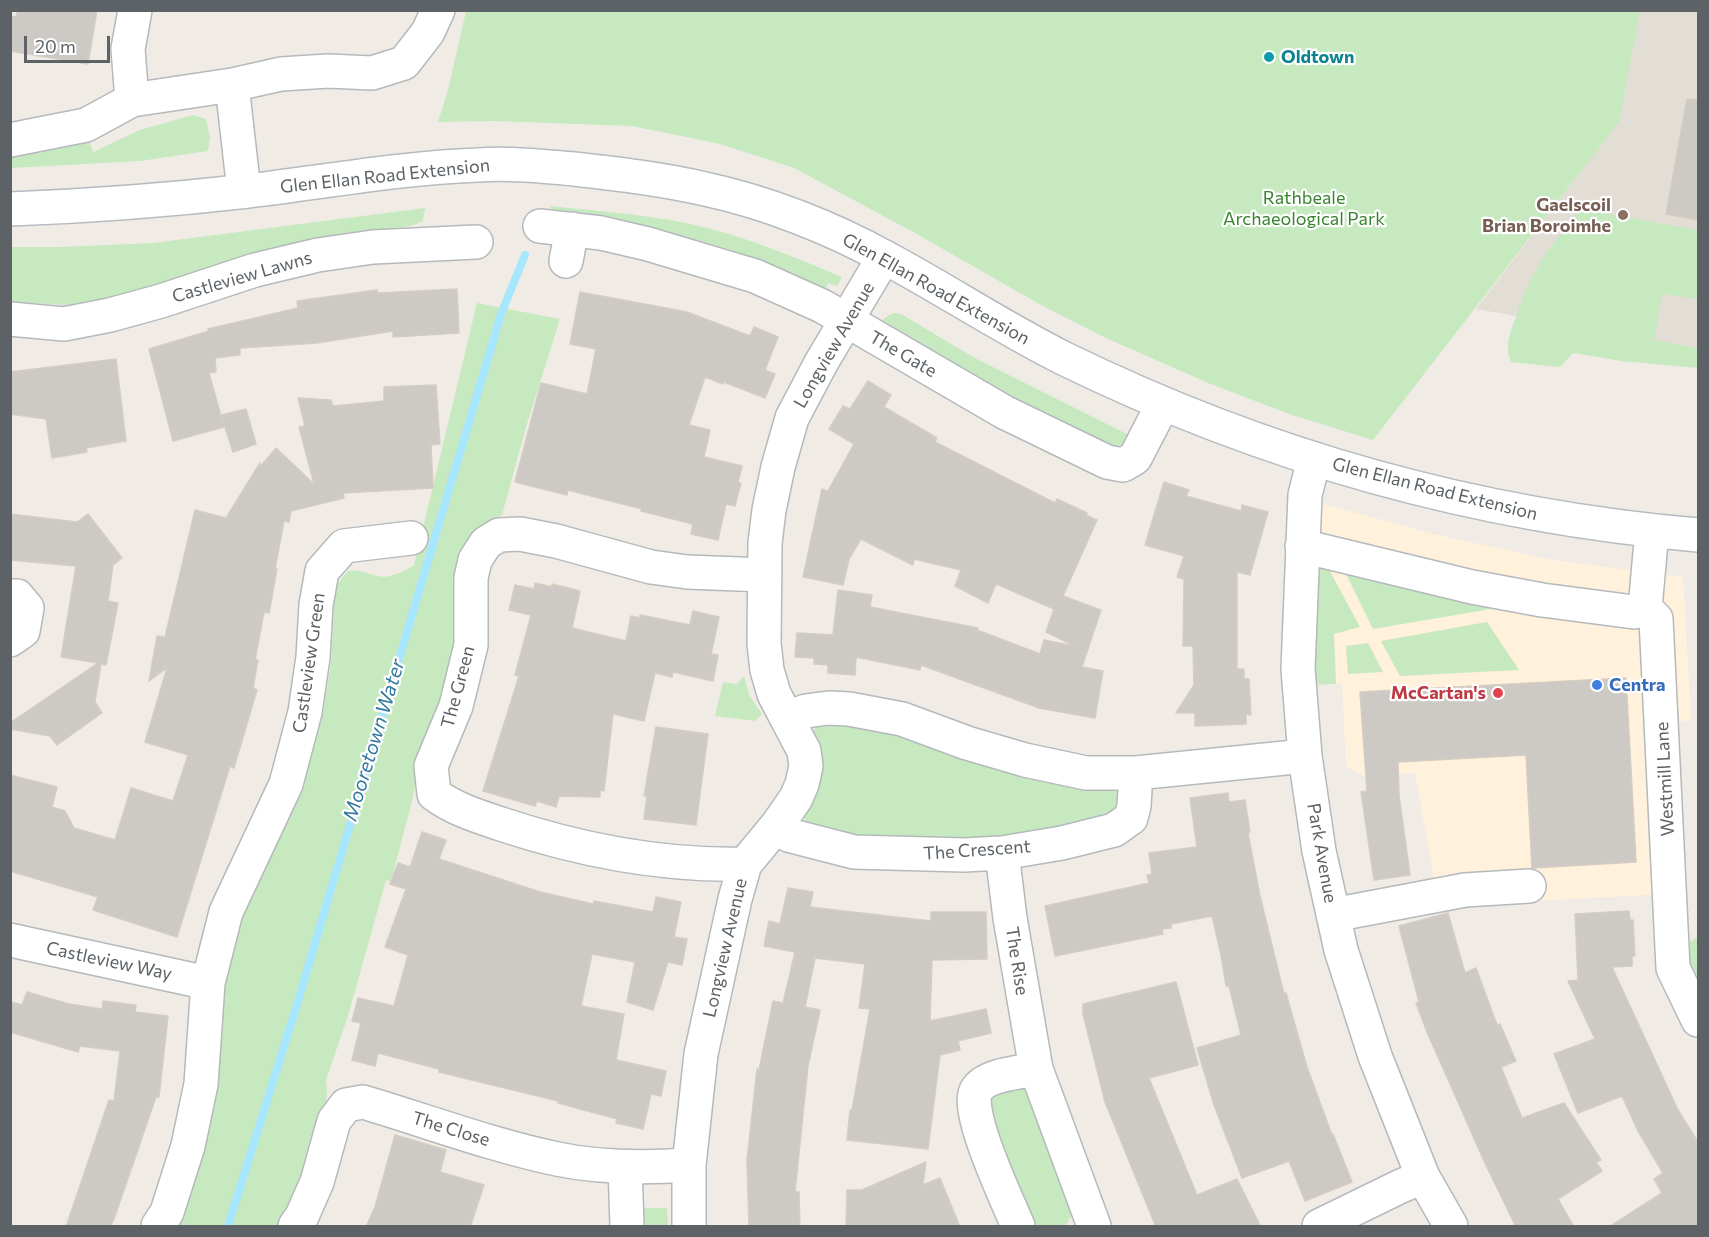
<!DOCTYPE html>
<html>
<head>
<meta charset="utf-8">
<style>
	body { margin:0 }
	#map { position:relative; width:1709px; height:1237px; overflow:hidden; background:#f0ece5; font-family:Commissioner,sans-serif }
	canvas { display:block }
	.frame { position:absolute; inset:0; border:12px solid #5c6266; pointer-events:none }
	.scale { position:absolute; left:24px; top:36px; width:86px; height:27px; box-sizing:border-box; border:3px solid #5c6266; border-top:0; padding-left:8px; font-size:18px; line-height:21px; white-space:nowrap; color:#5c6266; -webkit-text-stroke:4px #fff; paint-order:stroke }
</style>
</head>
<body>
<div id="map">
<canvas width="1709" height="1237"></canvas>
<div class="frame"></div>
<div class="scale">20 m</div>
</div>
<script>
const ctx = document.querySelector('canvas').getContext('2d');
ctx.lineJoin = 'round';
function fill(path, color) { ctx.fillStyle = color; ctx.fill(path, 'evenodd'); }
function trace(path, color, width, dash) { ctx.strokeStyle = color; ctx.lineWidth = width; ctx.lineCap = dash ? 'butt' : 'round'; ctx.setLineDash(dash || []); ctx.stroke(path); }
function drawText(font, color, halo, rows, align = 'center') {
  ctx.font = font + ' Commissioner,sans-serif'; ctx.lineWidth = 4.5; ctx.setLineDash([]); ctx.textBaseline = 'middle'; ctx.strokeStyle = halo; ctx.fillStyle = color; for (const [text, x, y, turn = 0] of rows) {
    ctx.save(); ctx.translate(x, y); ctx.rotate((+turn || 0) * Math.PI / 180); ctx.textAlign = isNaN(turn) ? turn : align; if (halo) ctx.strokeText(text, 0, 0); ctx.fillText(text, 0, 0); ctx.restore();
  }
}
fill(new Path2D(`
	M 1320,503 L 1433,534 L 1553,560 L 1683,577 L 1691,720 L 1674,722 L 1683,893 L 1535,901 L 1523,904 L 1461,905 L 1440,911 L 1415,773 L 1366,776 L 1346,767 L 1342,684 L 1311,685 Z`), '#fff1db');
fill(new Path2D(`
	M 1640,11 L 1698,11 L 1698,348 L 1476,309 L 1618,122 Z`), '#e2ddd5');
fill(new Path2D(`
	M 466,11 L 466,10 L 1640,11 L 1619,122 L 1373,440 L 1292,415 L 1208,383 L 1106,338 L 1041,305 L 915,233 L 794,168 L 720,144 L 632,126 L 494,121 L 438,122 L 448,90 Z
	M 193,115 L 206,119 L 210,137 L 208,151 L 140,161 L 11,168 L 11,152 L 89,140 L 93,152 L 140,130 Z
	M 551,206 C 604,212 660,215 711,229 C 756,241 799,259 842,277 L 837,286 L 828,283 L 825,290 C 786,272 747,253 705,242 C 654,228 602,222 550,215 Z
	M 425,208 L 423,221 L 411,226 L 337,234 L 192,272 L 133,295 L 68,305 L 11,302 L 10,247 L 61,247 L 153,243 Z
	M 1581,209 L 1698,230 L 1698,299 L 1662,294 L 1654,340 L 1698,348 L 1698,368 L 1621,361 L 1573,353 L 1560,367 L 1511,362 C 1504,347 1510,332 1516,317 C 1531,270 1550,246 1581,209 Z
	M 477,303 L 560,319 L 526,427 L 502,515 L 473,535 L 456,656 L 420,760 L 412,801 L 391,881 L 386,880 L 348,1016 L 326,1080 C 333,1116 300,1182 285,1217 L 279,1226 L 172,1226 L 194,1179 L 209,1133 L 216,1088 L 222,1007 L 230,949 L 245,899 L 294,803 L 312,755 L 323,713 L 331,664 L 335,587 L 348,571 C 364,570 363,573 377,576 C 390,579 403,572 414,565 Z
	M 894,313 L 901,314 L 973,357 L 1135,438 L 1127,447 L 1115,449 L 965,375 L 879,323 L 886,317 Z
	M 1325,562 L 1360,627 L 1334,634 L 1336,684 L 1311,685 L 1314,565 Z
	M 1346,569 L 1487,602 L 1491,609 L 1373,629 L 1346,574 Z
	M 1487,622 L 1519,670 L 1400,676 L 1381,641 Z
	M 1368,643 L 1383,672 L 1348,674 L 1346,646 Z
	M 744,676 L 749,695 L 762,714 L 755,721 L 715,716 L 723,682 L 737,684 Z
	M 818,723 L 853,724 L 1109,788 L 1116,791 L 1120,796 L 1117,813 L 1011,840 L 908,842 L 828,830 L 806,823 L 803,813 L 811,736 Z
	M 1696,938 L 1698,938 L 1698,994 L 1686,969 L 1685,945 Z
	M 1018,1085 L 1026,1088 L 1073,1214 L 1065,1226 L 1030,1226 L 992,1124 L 987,1096 Z
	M 639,1208 L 667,1208 L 668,1226 L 638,1226 Z`), '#c6e9bf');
trace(new Path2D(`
	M 228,1226 L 295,1011 L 501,314 L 525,255`), '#a6e7ff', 8);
const building = new Path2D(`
	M 18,10 L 97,10 L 88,64 L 10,51 L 10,16 L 16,17 Z
	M 1687,99 L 1698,100 L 1698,220 L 1666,214 Z
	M 457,289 L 459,333 L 393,337 L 393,331 L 317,343 L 240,348 L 240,355 L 215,358 L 216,372 L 209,373 L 224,427 L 173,441 L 149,349 L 209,331 L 208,329 L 298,308 L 297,301 L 377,290 L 378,293 Z
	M 580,292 L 687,312 L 750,336 L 754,327 L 778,337 L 765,370 L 775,374 L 765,398 L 724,382 L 723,384 L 705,377 L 689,425 L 710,430 L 704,457 L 742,466 L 738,483 L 741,483 L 735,506 L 726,504 L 718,540 L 691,534 L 693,524 L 641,511 L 642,509 L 568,490 L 567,495 L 515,482 L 541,383 L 587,394 L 596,349 L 570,344 Z
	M 116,359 L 126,441 L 86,448 L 87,452 L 52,458 L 46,419 L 10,414 L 10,372 Z
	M 868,381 L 891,395 L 884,407 L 937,438 L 935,442 L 1055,503 L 1057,499 L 1087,513 L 1086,515 L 1097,520 L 1063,596 L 1101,610 L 1082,667 L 1103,671 L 1095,718 L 1039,708 L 921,665 L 920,670 L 856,657 L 855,675 L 828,673 L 828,665 L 814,664 L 814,658 L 795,657 L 797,633 L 833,635 L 838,590 L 872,595 L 870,607 L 978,628 L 977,630 L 1040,654 L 1044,640 L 1075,646 L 1046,632 L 1054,609 L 996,584 L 988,603 L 955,586 L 961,570 L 914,559 L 913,565 L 861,539 L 849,559 L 843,585 L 803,577 L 822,489 L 828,491 L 854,444 L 829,429 L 843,406 L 850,409 Z
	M 436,385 L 440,444 L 431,445 L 433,488 L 343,493 L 344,498 L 291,511 L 289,522 L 284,521 L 275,569 L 277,569 L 269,613 L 264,612 L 255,660 L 258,660 L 253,688 L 257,690 L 234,768 L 230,766 L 177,937 L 93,910 L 98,897 L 10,871 L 10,775 L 57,787 L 52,807 L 65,811 L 74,828 L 115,840 L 131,788 L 173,801 L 188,755 L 145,742 L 167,668 L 149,681 L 157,636 L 165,637 L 195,510 L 226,518 L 260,463 L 261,466 L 276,448 L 314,484 L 299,427 L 305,426 L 298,398 L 331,400 L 333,406 L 365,403 L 384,401 L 384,387 Z
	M 246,409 L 256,444 L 233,452 L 221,415 Z
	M 1164,482 L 1189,490 L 1186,496 L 1241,511 L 1242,505 L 1268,512 L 1250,575 L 1237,572 L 1237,669 L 1244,669 L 1244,679 L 1249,679 L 1251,715 L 1246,714 L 1246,724 L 1195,726 L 1195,713 L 1176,713 L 1194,685 L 1193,646 L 1183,646 L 1184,579 L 1177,577 L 1184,556 L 1145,545 Z
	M 10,514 L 77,522 L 88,514 L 122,558 L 113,565 L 108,601 L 118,603 L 106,665 L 101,664 L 95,702 L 102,713 L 57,745 L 50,736 L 10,729 L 10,723 L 98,663 L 61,657 L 76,566 L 10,560 Z
	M 535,583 L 552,587 L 552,584 L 580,591 L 572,628 L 626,641 L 631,616 L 640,618 L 640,615 L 690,625 L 693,611 L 719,617 L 711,654 L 718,655 L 713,681 L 673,672 L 672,677 L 655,673 L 644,721 L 613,714 L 604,791 L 600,790 L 600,797 L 559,796 L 556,807 L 537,801 L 535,806 L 483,791 L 519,676 L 515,675 L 531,615 L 509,610 L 515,585 L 534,589 Z
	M 1626,678 L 1636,862 L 1532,868 L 1526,755 L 1398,762 L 1399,795 L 1410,875 L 1374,880 L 1361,792 L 1367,791 L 1360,692 Z
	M 656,727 L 708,734 L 696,825 L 644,819 L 647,796 L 644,796 Z
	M 1228,793 L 1229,802 L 1245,800 L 1250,832 L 1248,833 L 1260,896 L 1284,994 L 1286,993 L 1307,1067 L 1332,1135 L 1333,1134 L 1352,1182 L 1305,1201 L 1289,1161 L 1242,1178 L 1214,1105 L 1197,1048 L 1241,1035 L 1229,986 L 1226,986 L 1221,955 L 1212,916 L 1171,924 L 1171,928 L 1162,929 L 1163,934 L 1055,956 L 1045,906 L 1149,883 L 1147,875 L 1152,874 L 1149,853 L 1197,847 L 1190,798 Z
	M 422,832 L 446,840 L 439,859 L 540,892 L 593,904 L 594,901 L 653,912 L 656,897 L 681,902 L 674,937 L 687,939 L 682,965 L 668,962 L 653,1010 L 627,1002 L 635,962 L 592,954 L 581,1006 L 624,1014 L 616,1060 L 666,1071 L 661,1096 L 651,1094 L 643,1129 L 616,1123 L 617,1119 L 558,1103 L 558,1101 L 439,1072 L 439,1069 L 378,1053 L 375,1066 L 352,1060 L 361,1023 L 352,1021 L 358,998 L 394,1006 L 408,955 L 385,947 L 406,889 L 390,884 L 398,863 L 410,867 Z
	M 788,888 L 813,892 L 810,907 L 844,911 L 931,921 L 931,912 L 986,912 L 987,959 L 932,960 L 930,1021 L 986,1009 L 991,1033 L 958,1041 L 960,1050 L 940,1055 L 928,1149 L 847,1140 L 850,1110 L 852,1110 L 870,1009 L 859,1008 L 865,964 L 815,958 L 805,1007 L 820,1010 L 808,1066 L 795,1192 L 799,1192 L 800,1227 L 749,1227 L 747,1160 L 757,1069 L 759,1070 L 773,1001 L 783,1003 L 795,952 L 764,946 L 769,921 L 780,924 Z
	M 1629,911 L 1630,920 L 1633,920 L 1635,956 L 1632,956 L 1632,966 L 1612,967 L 1678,1110 L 1698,1142 L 1698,1227 L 1609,1227 L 1662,1193 L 1654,1179 L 1663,1173 L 1638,1131 L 1622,1096 L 1578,1113 L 1554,1054 L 1595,1039 L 1568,981 L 1578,980 L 1575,914 Z
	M 1448,913 L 1465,973 L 1476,968 L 1497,1025 L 1500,1024 L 1516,1061 L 1501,1067 L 1522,1118 L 1564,1103 L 1601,1160 L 1596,1162 L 1602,1171 L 1558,1199 L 1574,1227 L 1516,1227 L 1484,1161 L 1427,1032 L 1416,1003 L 1419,1002 L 1399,926 Z
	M 1176,982 L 1198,1065 L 1149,1078 L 1197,1195 L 1237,1179 L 1261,1227 L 1156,1227 L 1105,1102 L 1083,1014 L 1083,1004 Z
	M 27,992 L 69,1004 L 102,1009 L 103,1001 L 136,1005 L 135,1012 L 168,1016 L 159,1097 L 156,1097 L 114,1219 L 110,1227 L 66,1227 L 109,1100 L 114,1101 L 120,1051 L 80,1046 L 78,1052 L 10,1032 L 10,1002 L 22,1005 Z
	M 395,1135 L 446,1150 L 440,1172 L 484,1185 L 470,1227 L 366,1227 L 375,1207 Z
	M 926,1162 L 923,1185 L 940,1178 L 960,1227 L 846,1227 L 847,1190 L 862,1190 Z`);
fill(building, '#cdc9c4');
trace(building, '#d5ccc2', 1.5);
const street = new Path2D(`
	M 232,85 L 244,191
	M 132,100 L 128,49 L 135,10
	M 10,140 L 86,125 L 132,100 L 232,85 L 281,74 L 328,71 L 372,73 L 404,63 L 428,32 L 438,10
	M 540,226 L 601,233 L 648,244 L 755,276 L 822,306 L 1004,412 L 1107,462 L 1123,465 L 1135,458 L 1163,404
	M 566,261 L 572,229
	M 10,319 L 64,324 L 110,315 L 161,301 L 255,270 L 318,255 L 373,247 L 476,242
	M 1314,459 L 1305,495 L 1298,669 L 1305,756 L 1319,851 L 1341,950 L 1375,1056 L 1423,1177 L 1451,1226
	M 1652,531 L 1645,608 L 1656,619 L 1673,968 L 1698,1020
	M 1302,546 L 1472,587 L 1542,600 L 1634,612 L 1645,608
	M 10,596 L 17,596 L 27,608 L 23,631 L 10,640
	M 788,718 L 806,711 L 828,708 L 849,709 L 902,719 L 967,743 L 1025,760 L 1086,773 L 1136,773 L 1305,756
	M 778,824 L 788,835 L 854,852 L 964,855 L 1002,853 L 1062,843 L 1114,830 L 1131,818 L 1134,806 L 1136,773
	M 1002,853 L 1010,918 L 1036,1069 L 1094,1226
	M 745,864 C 663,866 579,850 501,824 C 477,816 454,809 434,794 L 431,766 L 456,706 L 471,645 L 471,578 L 475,560 L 486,543 L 499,535 L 520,534 L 556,541 L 651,567 L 687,572 L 765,575
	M 1333,915 L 1465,890 L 1529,886
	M 10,940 L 208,983
	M 625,1167 L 627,1226
	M 158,1226 L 167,1212 L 188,1146 L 201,1084 L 208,983 L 226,912 L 286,784 L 305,712 L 313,657 L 316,605 L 322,571 L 344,546 L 411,538
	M 295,1226 L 302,1216 L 317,1182 L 334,1121 L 346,1105 L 363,1102 C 427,1121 491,1145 557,1159 C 600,1168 645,1168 689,1165
	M 689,1226 L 689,1165 L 701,1054 L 735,899 L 745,864 L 778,824 L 796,798 L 802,784 L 806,766 L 804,751 L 774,694 L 767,670 L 764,644 L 765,543 L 769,510 L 778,467 L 792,418 L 821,363 L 884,257
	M 1018,1226 C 1008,1202 965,1112 976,1091 C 984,1075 1020,1072 1036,1069
	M 1319,1226 L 1401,1186 L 1423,1177`);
const secondary = new Path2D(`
	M 10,209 C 90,206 169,200 248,191 C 324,182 400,168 477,165 C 509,163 542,166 574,169 C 618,174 662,179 705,189 C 766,202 832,228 886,258 C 946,290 1003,328 1063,358 C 1263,456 1477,516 1698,535`);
trace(street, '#b5b9bc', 36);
trace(secondary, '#b6bbc0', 36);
trace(street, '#fff', 33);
trace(secondary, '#fff', 33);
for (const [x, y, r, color] of [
	[1269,57,6,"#0f9aa8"],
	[1623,215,6,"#8d6e63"],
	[1597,685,6,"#3f7fe0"],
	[1498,693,6,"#e0444e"]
]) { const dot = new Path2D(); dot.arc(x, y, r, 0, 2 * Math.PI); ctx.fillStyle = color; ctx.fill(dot); trace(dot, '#fff', 2); }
drawText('bold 18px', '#0d838f', '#fff', [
	["Oldtown",1281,57]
], 'left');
drawText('18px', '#5c6266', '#fff', [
	["Glen Ellan Road Extension",385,176,-6],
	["Castleview Lawns",242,277,-16],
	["Glen Ellan Road Extension",936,289,29],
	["Longview Avenue",834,345,-60],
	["The Gate",903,354,30],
	["Glen Ellan Road Extension",1435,489,14],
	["Castleview Green",309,663,-82],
	["The Green",458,687,-75],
	["Westmill Lane",1665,779,-93],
	["The Crescent",977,850,-4],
	["Park Avenue",1322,853,80],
	["Longview Avenue",725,948,-77],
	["Castleview Way",109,961,12],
	["The Rise",1017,961,81],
	["The Close",451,1129,17]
]);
drawText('18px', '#38842e', '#fff', [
	["Rathbeale",1304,198],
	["Archaeological Park",1304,219]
]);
drawText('bold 18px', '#785e54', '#fff', [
	["Gaelscoil",1611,205],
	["Brian Boroimhe",1611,226]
], 'right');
drawText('bold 18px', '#366cbe', '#fff', [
	["Centra",1609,685]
], 'left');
drawText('bold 18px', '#be3a42', '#fff', [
	["McCartan's",1486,693]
], 'right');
drawText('italic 20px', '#33789e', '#fff', [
	["Mooretown Water",374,740,-73]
]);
</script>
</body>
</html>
